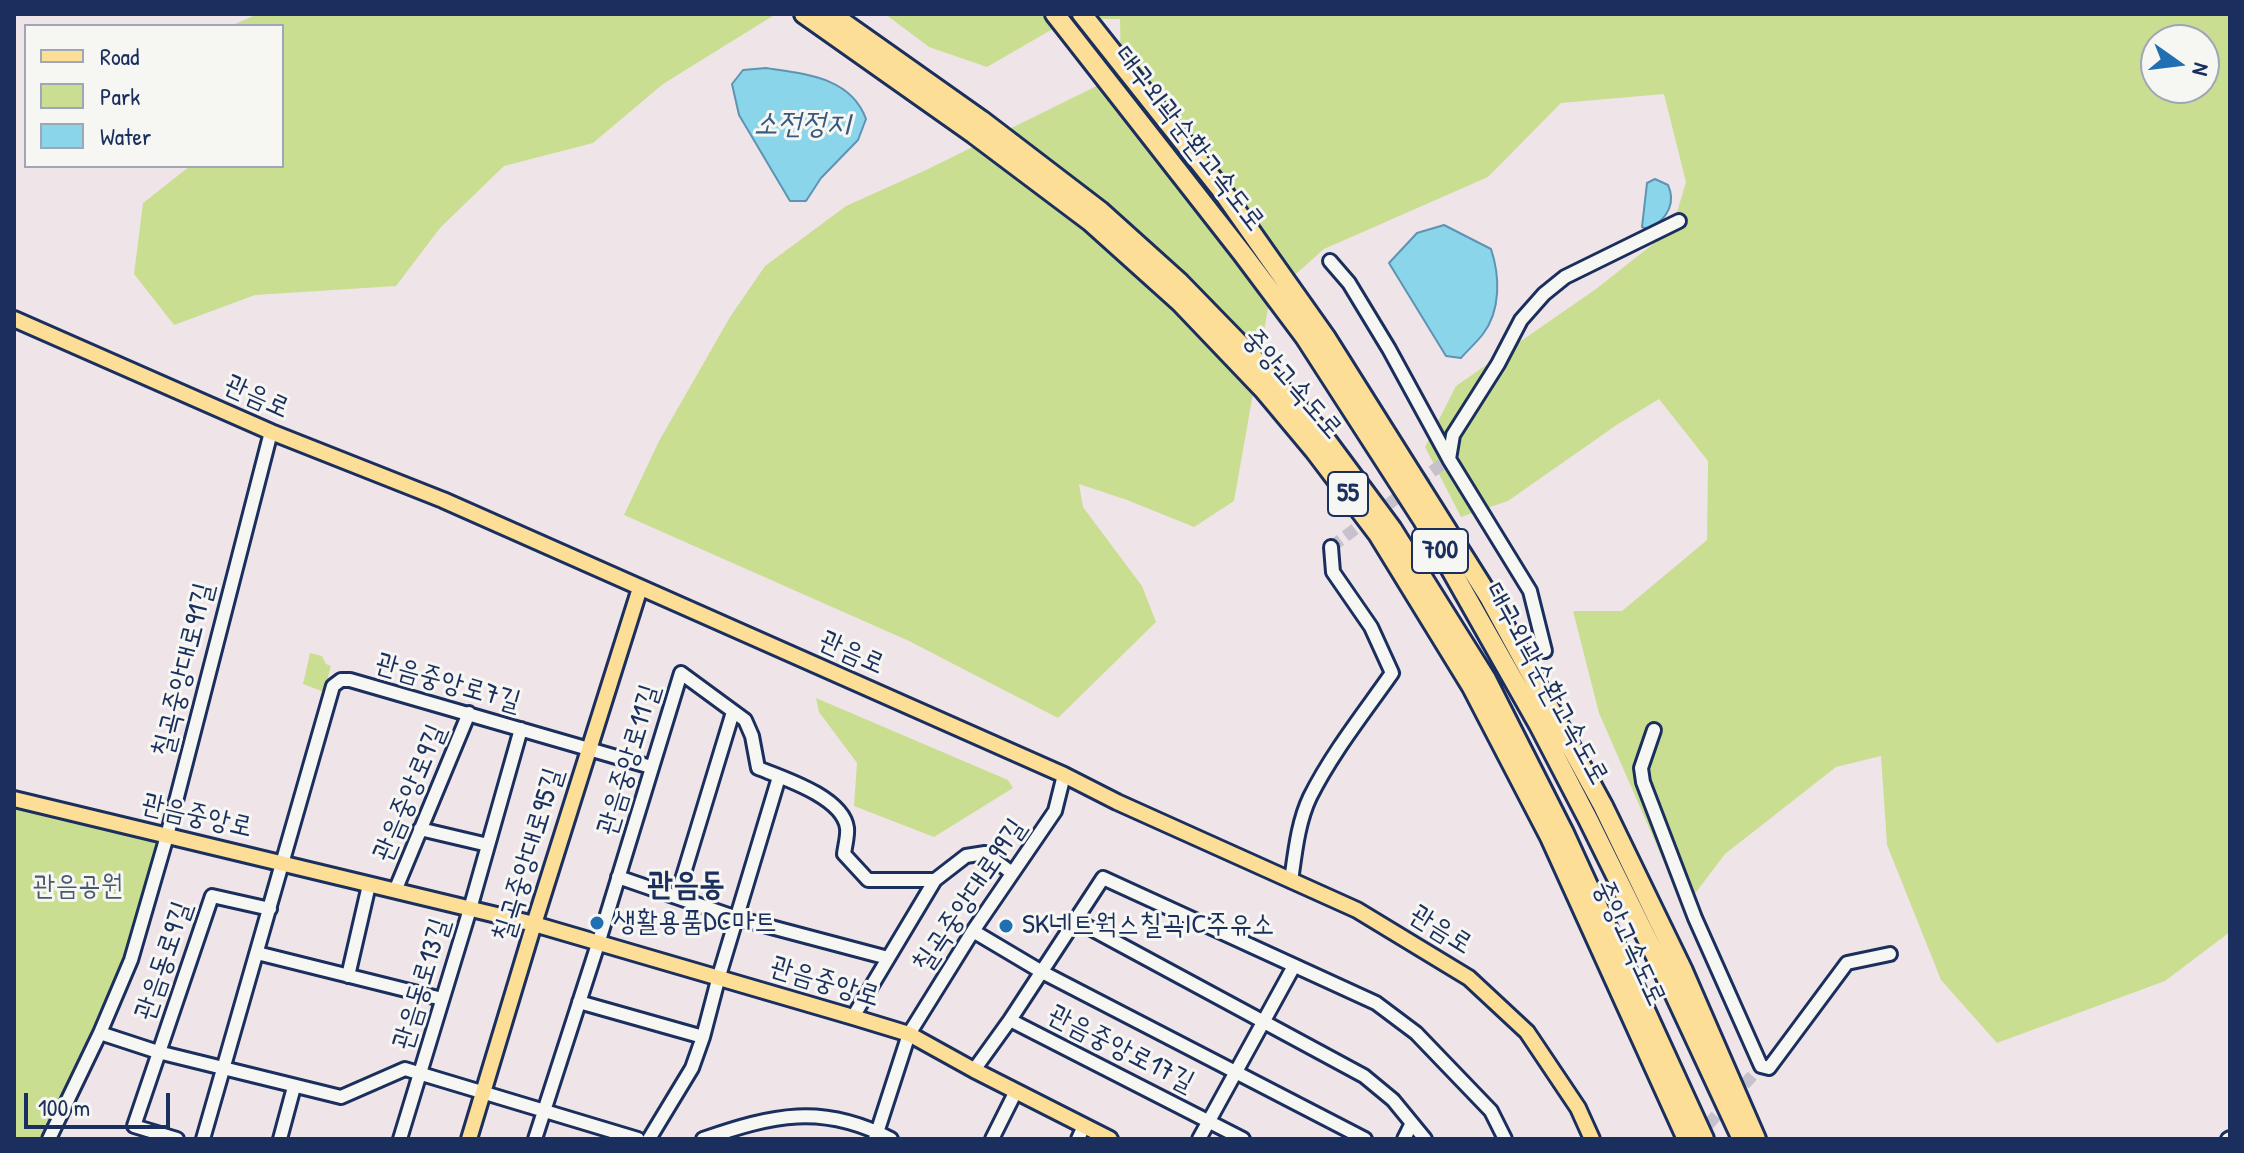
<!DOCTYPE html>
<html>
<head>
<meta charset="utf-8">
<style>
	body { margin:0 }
	#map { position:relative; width:2244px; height:1153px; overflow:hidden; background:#efe5e9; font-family:"Patrick Hand",sans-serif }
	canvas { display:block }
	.frame { position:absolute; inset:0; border:16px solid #1b2f5e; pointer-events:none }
	.legend { position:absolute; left:24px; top:24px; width:260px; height:144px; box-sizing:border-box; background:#f6f6f2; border:2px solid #9ea6b7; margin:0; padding:10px 14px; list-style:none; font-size:24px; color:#1b2f5e }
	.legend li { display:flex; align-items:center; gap:16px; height:40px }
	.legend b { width:40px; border:2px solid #9ea6b7 }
	.north { position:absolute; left:2140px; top:24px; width:80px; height:80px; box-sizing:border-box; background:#f6f6f2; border:2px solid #9ea6b7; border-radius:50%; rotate:104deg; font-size:22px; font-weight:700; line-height:32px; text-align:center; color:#1b2f5e }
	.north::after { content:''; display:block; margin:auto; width:28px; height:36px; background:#1f6fb2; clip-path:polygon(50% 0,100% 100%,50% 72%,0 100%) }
	.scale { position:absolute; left:24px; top:1093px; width:146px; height:36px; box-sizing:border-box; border:4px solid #1b2f5e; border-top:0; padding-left:10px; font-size:24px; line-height:28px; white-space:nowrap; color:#1b2f5e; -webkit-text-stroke:6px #f6f6f2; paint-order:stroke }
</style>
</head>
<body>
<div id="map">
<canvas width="2244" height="1153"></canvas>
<div class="frame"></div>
<ul class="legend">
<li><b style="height:10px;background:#fcde96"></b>Road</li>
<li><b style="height:22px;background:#cade92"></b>Park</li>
<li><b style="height:22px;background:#8ad5ea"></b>Water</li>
</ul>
<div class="north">N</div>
<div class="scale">100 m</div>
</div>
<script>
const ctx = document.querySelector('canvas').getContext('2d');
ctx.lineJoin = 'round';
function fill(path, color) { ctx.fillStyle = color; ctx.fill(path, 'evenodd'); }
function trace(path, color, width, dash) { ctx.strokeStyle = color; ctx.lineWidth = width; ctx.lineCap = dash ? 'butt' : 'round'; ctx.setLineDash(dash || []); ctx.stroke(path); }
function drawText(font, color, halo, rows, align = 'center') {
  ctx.font = font + ' "Patrick Hand","Poor Story",sans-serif'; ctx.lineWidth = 6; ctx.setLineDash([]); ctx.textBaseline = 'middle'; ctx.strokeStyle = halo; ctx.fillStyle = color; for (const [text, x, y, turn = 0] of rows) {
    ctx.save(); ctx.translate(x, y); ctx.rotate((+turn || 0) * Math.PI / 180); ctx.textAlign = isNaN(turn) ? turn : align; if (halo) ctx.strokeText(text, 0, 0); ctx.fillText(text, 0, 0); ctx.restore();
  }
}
fill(new Path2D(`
	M 258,14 L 776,14 L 663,84 L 593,143 L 504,166 L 440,228 L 396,286 L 255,295 L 174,325 L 134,274 L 143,203 L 190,166 L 282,166 L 282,26 L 230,26 Z
	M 885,14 L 2230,14 L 2230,932 L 2165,981 L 1997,1043 L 1941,980 L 1887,845 L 1881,756 L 1836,767 L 1725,854 L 1684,908 L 1599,713 L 1573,611 L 1622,611 L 1707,540 L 1708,461 L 1659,399 L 1618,424 L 1508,501 L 1461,517 L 1425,447 L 1456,386 L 1596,289 L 1672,229 L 1686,182 L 1664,94 L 1561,103 L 1488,177 L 1324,249 L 1270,297 L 1234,501 L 1194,527 L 1127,500 L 1079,484 L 1083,507 L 1142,586 L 1156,622 L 1058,718 L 909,641 L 624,515 L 659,441 L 730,317 L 765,266 L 846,206 L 926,170 L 1121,74 L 1120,19 L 1070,19 L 987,67 L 929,47 ZM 2156,40 L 2204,40 L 2204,88 L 2156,88 Z
	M 310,653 L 322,656 L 326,664 L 331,666 L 324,692 L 303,684 Z
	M 816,698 L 1008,780 L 1013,788 L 934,837 L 854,806 L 857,763 L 819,712 Z
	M 14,806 L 152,839 L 158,850 L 124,958 L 42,1139 L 14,1139 Z`), '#cade92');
const water = new Path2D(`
	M 766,68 C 805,74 851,77 866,119 L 858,140 L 821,178 L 806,201 L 790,201 L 739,115 L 732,84 L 743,70 Z
	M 1655,179 L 1668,185 C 1677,205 1666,219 1649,230 L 1642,227 L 1647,183 Z
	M 1444,225 L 1491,249 C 1500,276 1501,310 1483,334 C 1476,343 1468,350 1461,358 L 1446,356 L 1389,263 L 1417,233 Z`);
fill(water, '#8ad5ea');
trace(water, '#5e93b2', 2);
trace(new Path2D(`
	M 1331,547 L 1449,459
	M 1696,1138 L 1761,1066`), '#c5c1cd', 12, [12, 6]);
const minor = new Path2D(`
	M 1330,261 L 1349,283 L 1389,349 L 1449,459 L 1530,591 L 1545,651
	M 1449,459 L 1453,435 L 1498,364 L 1521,320 L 1544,294 L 1565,277 L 1679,221
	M 1654,730 L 1641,768 L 1643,782 L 1695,918 L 1761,1066 L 1769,1068 L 1847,963 L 1890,954
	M 420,829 L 488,845
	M 618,877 L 737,918 L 888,958
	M 1291,881 C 1295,853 1298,822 1310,797 C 1332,753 1364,713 1392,673 L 1371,627 L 1333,572 L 1331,547
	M 395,891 L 469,713
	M 677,896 L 733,712
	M 1075,920 L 1364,1076 L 1393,1100 L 1425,1139
	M 973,931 L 1042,972 L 1365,1139
	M 257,953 L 442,999
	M 348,976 L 369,885
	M 579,1002 L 703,1037
	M 853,1017 L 935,880
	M 1010,1020 L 1243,1139
	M 100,1033 L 158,1052 L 341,1097 L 405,1069 L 638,1139
	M 974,1070 L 1010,1020 L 1103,878 L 1376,1003 L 1416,1033 L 1491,1111 L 1505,1139
	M 49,1139 L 100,1033 L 131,960 L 167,836 L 271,432
	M 177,1139 L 134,1126 L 212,896 L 270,909
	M 203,1139 L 333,686 L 341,680 L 350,680 L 651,767
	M 280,1139 L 294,1087
	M 400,1139 L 470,909 L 521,729
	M 535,1139 L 598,944 L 681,673 L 745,720 L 752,736 L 758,768 C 783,778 843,797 847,828 C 848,835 845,846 844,854 L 868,880 L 935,880 L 966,856 L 985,853 L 1012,873
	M 649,1139 L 692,1068 L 703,1037 L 719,976 L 779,777
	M 703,1139 C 773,1115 822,1103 891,1139
	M 875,1139 L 909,1034 L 973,931 L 1055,811 L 1064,775
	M 992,1139 L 1016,1091
	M 1078,1139 L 1084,1126
	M 1199,1139 L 1294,966
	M 1404,1139 L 1412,1123
	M 2228,1139 L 2230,1138`);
const major = new Path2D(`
	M 14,319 L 271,432 L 443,500 L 1064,775 L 1117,802 L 1357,910 L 1469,978 L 1527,1032 L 1578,1108 L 1592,1139
	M 14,799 L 534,924 L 853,1017 L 909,1034 L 974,1070 L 1110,1139
	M 469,1139 L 534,924 L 640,588`);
const highway = new Path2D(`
	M 804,14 L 974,134 L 1091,222 L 1180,302 L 1264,390 L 1315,451 L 1378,534 L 1472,687 L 1550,837 L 1687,1139
	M 831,14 L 981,120 L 1100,211 L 1180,283 L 1256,361 L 1320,432 L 1392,529 L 1486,679 L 1564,833 L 1704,1139
	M 1055,14 L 1242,253 L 1305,337 L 1423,520 L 1539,725 L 1588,819 L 1674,993 L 1742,1139
	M 1082,14 L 1223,192 L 1270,259 L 1326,338 L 1489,597 L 1603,806 L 1683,971 L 1756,1139`);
trace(minor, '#1b2f5e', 18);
trace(major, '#1b2f5e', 20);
trace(highway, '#1b2f5e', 24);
trace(minor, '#f6f6f2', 12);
trace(major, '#fcde96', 14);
trace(highway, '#fcde96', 18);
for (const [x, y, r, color] of [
	[597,923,8,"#1f6fb2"],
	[1006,926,8,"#1f6fb2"]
]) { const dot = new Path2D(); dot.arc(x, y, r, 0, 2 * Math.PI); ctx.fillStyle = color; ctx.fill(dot); trace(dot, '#f6f6f2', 3); }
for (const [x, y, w] of [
	[1348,494,40],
	[1440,551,56]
]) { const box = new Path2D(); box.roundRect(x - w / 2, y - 22, w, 44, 6); ctx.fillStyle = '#f6f6f2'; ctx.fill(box); trace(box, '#1b2f5e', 2); }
drawText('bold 26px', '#1b2f5e', null, [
	["55",1348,494],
	["700",1440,551]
]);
drawText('28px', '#1b2f5e', '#f6f6f2', [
	["대구외곽순환고속도로",1189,139,52],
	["중앙고속도로",1292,384,49],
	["관음로",257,397,24],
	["관음로",852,653,24],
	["칠곡중앙대로91길",184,670,-76],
	["관음중앙로7길",448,683,16],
	["대구외곽순환고속도로",1546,684,61],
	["관음중앙로11길",629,760,-73],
	["관음중앙로9길",410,793,-67],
	["관음중앙로",197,816,13],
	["칠곡중앙대로95길",529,855,-73],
	["칠곡중앙대로99길",970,896,-56],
	["관음로",1441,930,32],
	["중앙고속도로",1629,943,65],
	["관음동로9길",164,961,-71],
	["관음중앙로",825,982,17],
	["관음동로13길",422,984,-73],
	["관음중앙로17길",1121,1049,27]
]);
drawText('28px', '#475b6b', '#f6f6f2', [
	["관음공원",78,887]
]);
drawText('28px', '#1b2f5e', '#f6f6f2', [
	["생활용품DC마트",613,923],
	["SK네트웍스칠곡IC주유소",1022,926]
], 'left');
drawText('italic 30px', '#375881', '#f6f6f2', [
	["소전정지",802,125]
]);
drawText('bold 32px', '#1b2f5e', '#f6f6f2', [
	["관음동",686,885]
]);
</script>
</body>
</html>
